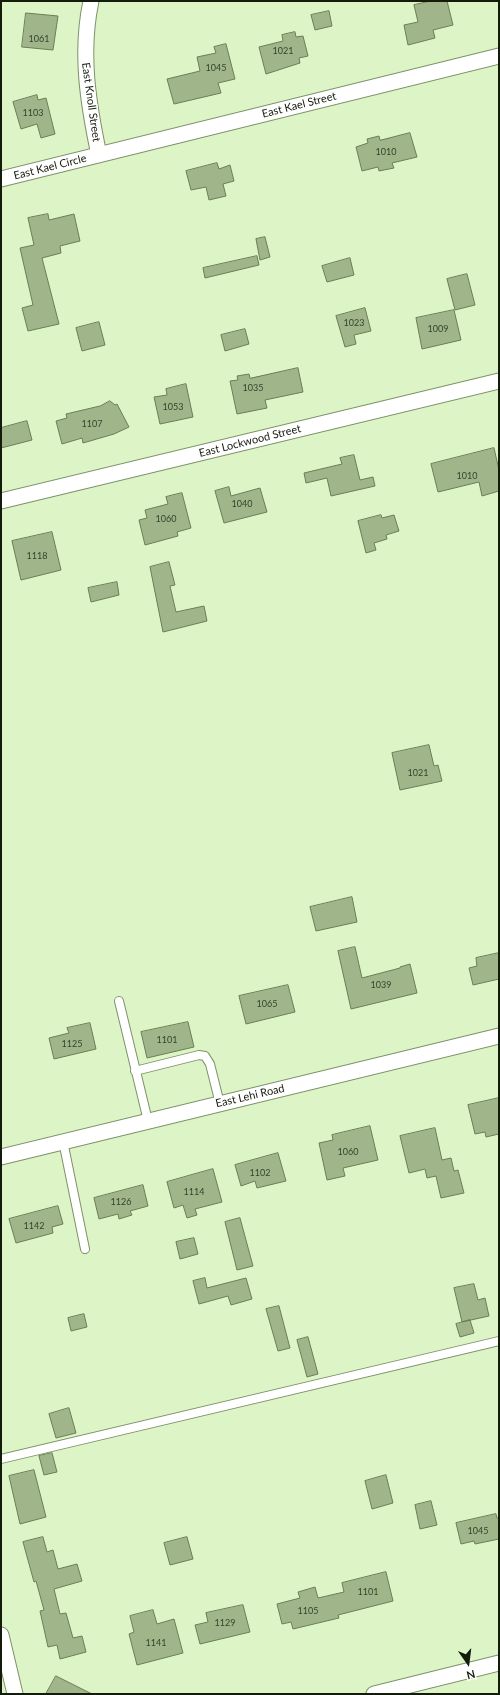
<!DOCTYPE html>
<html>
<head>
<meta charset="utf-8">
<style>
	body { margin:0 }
	#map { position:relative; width:500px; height:1695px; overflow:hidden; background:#ddf4c7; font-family:Lato,sans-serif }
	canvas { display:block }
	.frame { position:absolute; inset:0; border:2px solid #131b0b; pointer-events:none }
	.north { position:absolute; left:448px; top:1643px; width:40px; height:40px; -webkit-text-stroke:3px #fff; paint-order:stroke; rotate:166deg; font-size:11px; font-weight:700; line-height:16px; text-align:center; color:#131b0b }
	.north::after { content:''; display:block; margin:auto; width:14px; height:18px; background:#131b0b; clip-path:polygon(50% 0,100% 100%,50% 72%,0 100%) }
</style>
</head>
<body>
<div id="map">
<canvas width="500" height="1695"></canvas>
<div class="frame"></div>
<div class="north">N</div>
</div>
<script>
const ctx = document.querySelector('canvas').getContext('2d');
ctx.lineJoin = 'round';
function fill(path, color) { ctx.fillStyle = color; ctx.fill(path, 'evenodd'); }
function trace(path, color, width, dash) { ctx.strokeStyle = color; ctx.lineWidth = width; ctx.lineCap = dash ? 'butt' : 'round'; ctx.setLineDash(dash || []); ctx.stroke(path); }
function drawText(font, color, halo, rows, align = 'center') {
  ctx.font = font + ' Lato,sans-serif'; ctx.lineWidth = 3; ctx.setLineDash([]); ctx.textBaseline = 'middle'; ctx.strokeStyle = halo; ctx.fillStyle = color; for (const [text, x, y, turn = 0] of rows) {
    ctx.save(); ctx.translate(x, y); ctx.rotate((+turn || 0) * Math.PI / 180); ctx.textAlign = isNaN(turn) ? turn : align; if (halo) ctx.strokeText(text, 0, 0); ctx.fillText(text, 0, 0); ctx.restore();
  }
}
const building = new Path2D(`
	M 431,1 L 447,1 L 453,25 L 433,30 L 435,38 L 408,45 L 404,25 L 418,22 L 414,5 Z
	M 329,11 L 332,26 L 315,30 L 311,15 Z
	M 26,13 L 58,16 L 53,50 L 22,47 Z
	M 295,32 L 296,37 L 303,36 L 308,56 L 299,58 L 300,63 L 266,74 L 259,47 L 283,41 L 282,35 Z
	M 226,44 L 235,79 L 218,83 L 221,93 L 174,104 L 167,79 L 200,71 L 197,57 L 216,53 L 214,47 Z
	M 37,95 L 38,100 L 46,98 L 55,134 L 41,138 L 37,124 L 21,129 L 13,102 Z
	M 410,133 L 417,157 L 392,163 L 394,168 L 379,171 L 378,167 L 362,171 L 356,147 L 368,143 L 367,139 L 379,136 L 380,140 Z
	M 217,163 L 219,169 L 230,165 L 234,181 L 223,184 L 226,196 L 209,200 L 206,187 L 191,190 L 186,171 Z
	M 48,214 L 49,220 L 74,214 L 80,241 L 60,246 L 61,253 L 42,258 L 59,324 L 28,331 L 22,308 L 33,305 L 20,248 L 34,245 L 28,218 Z
	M 265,237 L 270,257 L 260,260 L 256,239 Z
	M 257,256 L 259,265 L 205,278 L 203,268 Z
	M 350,258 L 354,275 L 327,282 L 322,266 Z
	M 467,274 L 475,305 L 455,310 L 447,279 Z
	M 365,308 L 371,331 L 354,335 L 356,344 L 345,347 L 336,316 Z
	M 454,310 L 461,340 L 422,349 L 416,318 Z
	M 99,322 L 105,345 L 82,351 L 76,328 Z
	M 245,329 L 249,344 L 225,351 L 221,335 Z
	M 298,368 L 303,392 L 265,400 L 267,408 L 237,414 L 230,381 L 238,380 L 237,376 L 249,374 L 250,378 Z
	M 186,384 L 193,417 L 160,424 L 154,397 L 167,395 L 166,389 Z
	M 110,401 L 115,405 L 117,404 L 129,427 L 114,434 L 83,443 L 82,438 L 62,444 L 56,421 L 67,418 L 66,414 L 100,406 Z
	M 27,421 L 32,440 L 1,448 L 1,428 Z
	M 494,448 L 499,470 L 499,491 L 482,496 L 479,482 L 438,492 L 431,464 Z
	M 354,455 L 360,480 L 373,477 L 375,486 L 331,496 L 327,478 L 306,483 L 304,473 L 342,464 L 340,458 Z
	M 229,487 L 231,496 L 260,488 L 267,512 L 224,523 L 215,491 Z
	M 182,493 L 191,528 L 177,532 L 178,536 L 145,545 L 139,520 L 147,518 L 145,510 L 168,504 L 166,497 Z
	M 381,515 L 382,518 L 394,515 L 399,531 L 386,535 L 387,539 L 374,543 L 376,550 L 366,553 L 358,521 Z
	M 52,532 L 61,570 L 21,580 L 12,541 Z
	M 169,562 L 175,585 L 170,586 L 176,612 L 204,606 L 207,621 L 163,632 L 150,567 Z
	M 117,582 L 119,595 L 91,602 L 88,588 Z
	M 429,745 L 434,766 L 438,765 L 442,781 L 400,790 L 392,753 Z
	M 352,897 L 357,922 L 316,931 L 310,907 Z
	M 355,947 L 362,978 L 400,968 L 400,967 L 410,964 L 417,993 L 351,1009 L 338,951 Z
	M 499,953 L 499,979 L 473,985 L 469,968 L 477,966 L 476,958 Z
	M 288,985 L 295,1012 L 246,1024 L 239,996 Z
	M 188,1022 L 194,1047 L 147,1058 L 141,1032 Z
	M 90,1023 L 96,1049 L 54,1059 L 49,1038 L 69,1033 L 67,1028 Z
	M 499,1098 L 499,1134 L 486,1137 L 485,1132 L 475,1134 L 468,1105 Z
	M 370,1126 L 378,1160 L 343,1168 L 345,1176 L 327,1180 L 319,1143 L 333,1140 L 332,1135 Z
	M 435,1128 L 442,1160 L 451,1158 L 454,1171 L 458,1170 L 464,1193 L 441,1198 L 436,1176 L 427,1178 L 425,1169 L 409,1173 L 400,1136 Z
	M 278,1153 L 286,1181 L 257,1188 L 255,1181 L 241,1186 L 235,1165 Z
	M 213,1169 L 222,1202 L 195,1209 L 197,1215 L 187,1218 L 183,1205 L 174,1208 L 167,1182 Z
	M 143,1185 L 148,1206 L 130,1211 L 132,1215 L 119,1219 L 118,1214 L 99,1219 L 94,1198 Z
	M 58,1206 L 63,1224 L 52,1227 L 53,1233 L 16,1243 L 9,1219 Z
	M 240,1218 L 253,1266 L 237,1270 L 225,1222 Z
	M 194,1238 L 198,1254 L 180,1259 L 176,1242 Z
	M 205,1278 L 207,1288 L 246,1278 L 252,1299 L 231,1305 L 228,1296 L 199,1304 L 193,1281 Z
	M 474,1284 L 478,1300 L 485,1298 L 489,1316 L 462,1322 L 454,1288 Z
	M 279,1306 L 290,1348 L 278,1351 L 266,1309 Z
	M 84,1314 L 87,1327 L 71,1331 L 68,1318 Z
	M 470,1320 L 474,1333 L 460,1337 L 456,1324 Z
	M 308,1337 L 318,1374 L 307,1377 L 297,1340 Z
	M 69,1408 L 76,1433 L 56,1438 L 49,1414 Z
	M 52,1453 L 57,1472 L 44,1475 L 39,1456 Z
	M 34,1470 L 46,1517 L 20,1524 L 9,1476 Z
	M 386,1475 L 393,1503 L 372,1509 L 365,1481 Z
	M 431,1501 L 437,1525 L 420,1529 L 415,1505 Z
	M 496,1514 L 497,1518 L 499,1518 L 499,1539 L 475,1544 L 474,1541 L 461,1544 L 456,1523 Z
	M 43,1537 L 47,1552 L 53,1550 L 58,1569 L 77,1564 L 82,1581 L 54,1589 L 60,1614 L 66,1613 L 73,1638 L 82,1636 L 86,1652 L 60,1659 L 57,1645 L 48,1647 L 40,1611 L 44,1610 L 36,1581 L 34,1582 L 23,1542 Z
	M 187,1537 L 193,1559 L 170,1565 L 164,1543 Z
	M 386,1572 L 393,1601 L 338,1615 L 339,1618 L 293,1629 L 291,1622 L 282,1624 L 277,1604 L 300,1598 L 298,1592 L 315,1587 L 318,1598 L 344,1592 L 342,1583 Z
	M 243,1605 L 250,1632 L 200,1644 L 195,1625 L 208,1622 L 206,1613 Z
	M 153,1610 L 157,1624 L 174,1619 L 183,1653 L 137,1665 L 129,1634 L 134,1632 L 130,1616 Z
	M 56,1676 L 92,1694 L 46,1694 Z`);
fill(building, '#a0b58a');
trace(building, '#6a7e56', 1);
const service = new Path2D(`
	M 119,1001 L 148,1121
	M 135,1071 L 199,1055 L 205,1056 L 210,1064 L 220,1104
	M 63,1141 L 85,1249
	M 1,1459 L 499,1341`);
const minor = new Path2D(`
	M 91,1 C 80,53 88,103 99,155
	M 1,179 L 499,56
	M 1,501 L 499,381
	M 1,1157 L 499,1036
	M 1,1635 L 15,1694
	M 374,1694 L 499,1663`);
trace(service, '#7d9269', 10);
trace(minor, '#7d9269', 17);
trace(service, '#fff', 8);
trace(minor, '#fff', 15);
drawText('9px', '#36422b', null, [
	["1061",39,39],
	["1021",283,51],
	["1045",216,68],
	["1103",33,113],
	["1010",386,152],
	["1023",354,323],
	["1009",438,329],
	["1035",253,388],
	["1053",173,407],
	["1107",92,424],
	["1010",467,476],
	["1040",242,504],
	["1060",166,519],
	["1118",37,556],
	["1021",418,773],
	["1039",381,985],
	["1065",267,1004],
	["1101",167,1040],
	["1125",72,1044],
	["1060",348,1152],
	["1102",260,1173],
	["1114",194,1192],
	["1126",121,1202],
	["1142",34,1226],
	["1045",478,1531],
	["1101",368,1592],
	["1105",308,1611],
	["1129",225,1623],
	["1141",156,1643]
]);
drawText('11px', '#131b0b', '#fff', [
	["East Knoll Street",91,102,82],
	["East Kael Street",299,105,-14],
	["East Kael Circle",50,167,-14],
	["East Lockwood Street",250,441,-14],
	["East Lehi Road",250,1096,-13]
]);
</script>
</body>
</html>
